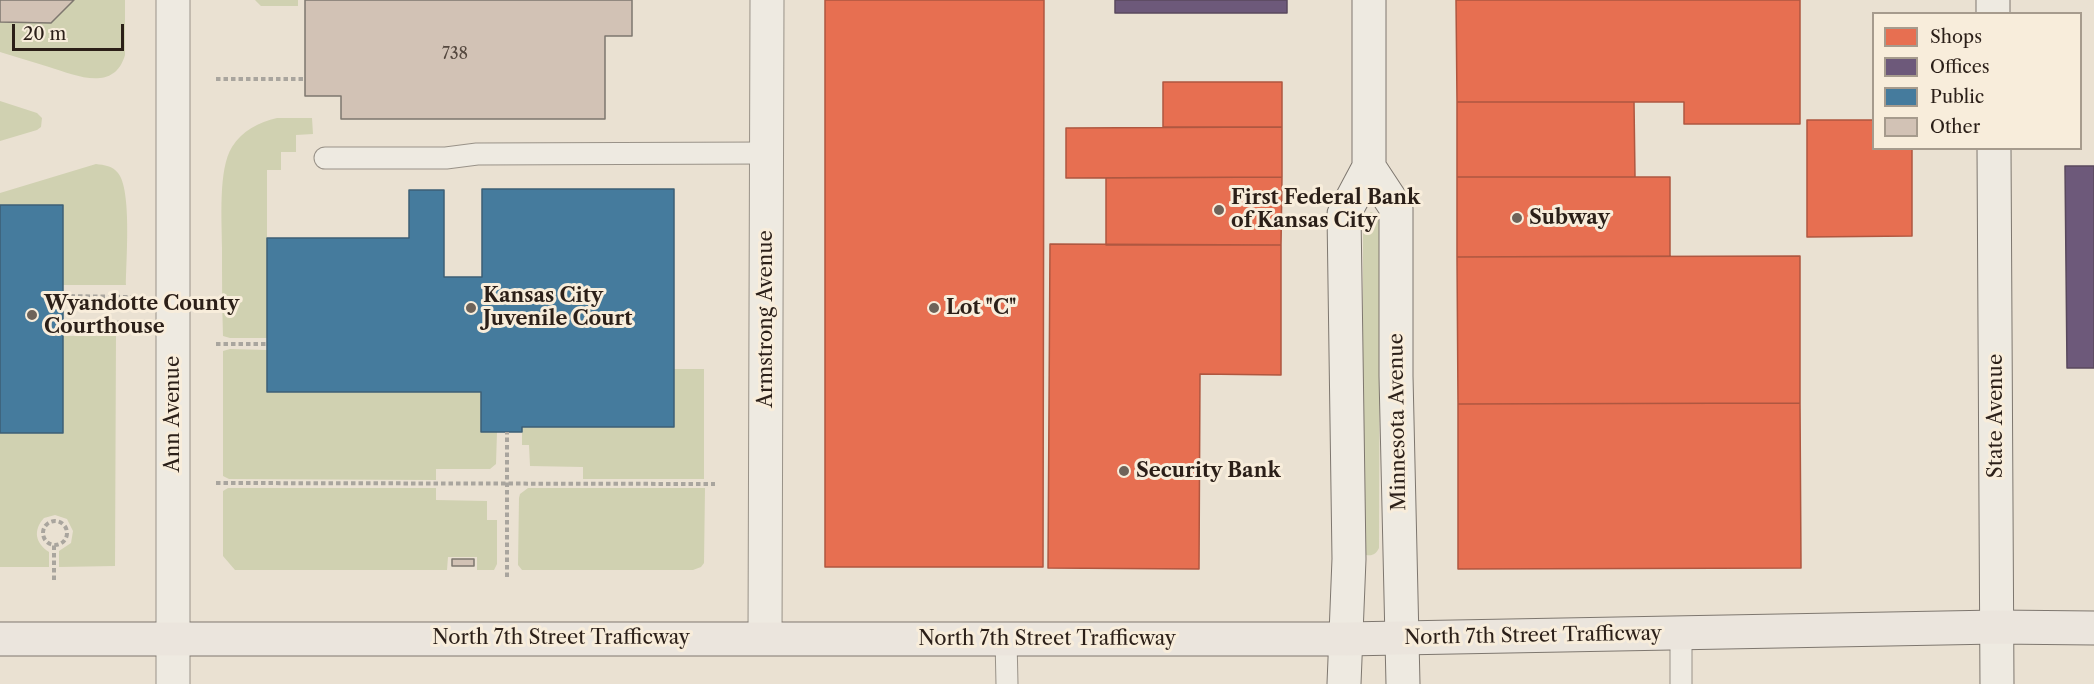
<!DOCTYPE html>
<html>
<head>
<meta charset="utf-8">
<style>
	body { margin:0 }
	#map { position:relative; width:2094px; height:684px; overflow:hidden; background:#eae1d2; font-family:"Libre Caslon Text",serif }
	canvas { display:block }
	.legend { position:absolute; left:1872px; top:12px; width:210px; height:138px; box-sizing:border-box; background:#f8eddb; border:2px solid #a69b8d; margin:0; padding:8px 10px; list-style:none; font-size:18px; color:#2b1f18 }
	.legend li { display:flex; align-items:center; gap:12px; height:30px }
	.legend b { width:30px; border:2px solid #a69b8d }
	.scale { position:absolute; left:12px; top:24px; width:112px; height:27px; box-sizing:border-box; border:3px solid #2b1f18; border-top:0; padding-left:8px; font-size:18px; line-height:21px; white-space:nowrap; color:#2b1f18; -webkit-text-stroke:4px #f8eddb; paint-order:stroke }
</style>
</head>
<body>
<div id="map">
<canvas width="2094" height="684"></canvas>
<ul class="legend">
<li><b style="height:16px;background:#e76f51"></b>Shops</li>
<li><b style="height:16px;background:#6d597a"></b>Offices</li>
<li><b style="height:16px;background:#457b9d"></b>Public</li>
<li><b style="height:16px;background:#d2c2b5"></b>Other</li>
</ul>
<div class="scale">20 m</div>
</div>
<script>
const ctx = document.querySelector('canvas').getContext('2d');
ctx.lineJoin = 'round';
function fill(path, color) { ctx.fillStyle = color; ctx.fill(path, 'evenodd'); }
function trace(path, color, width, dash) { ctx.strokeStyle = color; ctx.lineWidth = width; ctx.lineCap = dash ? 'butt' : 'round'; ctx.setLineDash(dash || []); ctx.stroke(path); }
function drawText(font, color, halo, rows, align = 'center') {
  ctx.font = font + ' "Libre Caslon Text",serif'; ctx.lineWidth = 6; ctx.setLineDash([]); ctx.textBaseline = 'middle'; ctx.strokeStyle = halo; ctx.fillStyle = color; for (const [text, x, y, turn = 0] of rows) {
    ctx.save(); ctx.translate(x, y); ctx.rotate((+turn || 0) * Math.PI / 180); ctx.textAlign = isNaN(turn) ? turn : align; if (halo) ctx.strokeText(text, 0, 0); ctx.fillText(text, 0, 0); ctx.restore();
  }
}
fill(new Path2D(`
	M 74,0 L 125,0 L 125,55 C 114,93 75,75 49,67 C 33,62 16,57 0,52 L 0,22 L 51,23 Z
	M 255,0 L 298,0 L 298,6 L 261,6 Z
	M 0,101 L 37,113 L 42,118 L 41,127 L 37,130 L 0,141 Z
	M 277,118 L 312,118 L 313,134 L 296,135 L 296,152 L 281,152 L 281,170 L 267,170 L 267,338 L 230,338 L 223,336 C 222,307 222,277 222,248 C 222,221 218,169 232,147 C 242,131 259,122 277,118 Z
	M 96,164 C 104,165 113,166 118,173 C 132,190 126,261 126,285 L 63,285 L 63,205 L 0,205 L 0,193 Z
	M 1371,212 L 1378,215 L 1380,221 L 1379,548 C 1376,554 1373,556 1366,555 L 1363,550 L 1363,221 L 1366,215 Z
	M 63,336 L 116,336 L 115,566 L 59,567 L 59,551 L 71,543 L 73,531 L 67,519 L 55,515 L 44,518 C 33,530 35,543 49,552 L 49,567 L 0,567 L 0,433 L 62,433 Z
	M 230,349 L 267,350 L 268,392 L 481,392 L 497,432 L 496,464 L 490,469 L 436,469 L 436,480 L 229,479 L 223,476 L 223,351 Z
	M 674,369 L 704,369 L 704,479 L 583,479 L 583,467 L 530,466 L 529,445 L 522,445 L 522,427 L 674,427 Z
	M 228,488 L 436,488 L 436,500 L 487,501 L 487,520 L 497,520 L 497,564 L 494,570 L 477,570 L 477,557 L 448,557 L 447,570 L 235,570 L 223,556 L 223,491 Z
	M 528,488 L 705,488 L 704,563 L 701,567 L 693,570 L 522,570 L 518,565 L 519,498 L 520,494 Z`), '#d0d1b1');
const shops = new Path2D(`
	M 825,0 L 1044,0 L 1043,567 L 825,567 Z
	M 1456,0 L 1800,0 L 1800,124 L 1684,124 L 1684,102 L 1457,102 Z
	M 1163,82 L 1282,82 L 1282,127 L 1163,127 Z
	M 1457,102 L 1634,102 L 1635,177 L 1457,177 Z
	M 1807,120 L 1874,120 L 1874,148 L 1912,148 L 1912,236 L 1807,237 Z
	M 1282,127 L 1282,177 L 1066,178 L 1066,128 Z
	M 1282,177 L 1281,245 L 1106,245 L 1106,178 Z
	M 1457,177 L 1670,177 L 1670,256 L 1457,257 Z
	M 1050,244 L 1281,245 L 1281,375 L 1200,374 L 1199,569 L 1048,568 Z
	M 1800,256 L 1800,403 L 1458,404 L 1457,257 Z
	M 1800,403 L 1801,568 L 1458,569 L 1458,404 Z`);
fill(shops, '#e76f51');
trace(shops, '#af5740', 1.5);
const offices = new Path2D(`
	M 1115,0 L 1287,0 L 1287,13 L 1115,13 Z
	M 2065,166 L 2094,166 L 2094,368 L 2067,368 Z`);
fill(offices, '#6d597a');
trace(offices, '#59485d', 1.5);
const public = new Path2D(`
	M 482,189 L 674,189 L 674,427 L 522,427 L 522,432 L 481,432 L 481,392 L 267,392 L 267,238 L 409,238 L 409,190 L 444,190 L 444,277 L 482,277 Z
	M 0,205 L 63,205 L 63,433 L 0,433 Z`);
fill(public, '#457b9d');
trace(public, '#3d5f75', 1.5);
const building = new Path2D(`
	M 0,0 L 74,0 L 51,23 L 0,22 Z
	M 305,0 L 632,0 L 632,36 L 605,36 L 605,119 L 341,119 L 341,96 L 305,96 Z
	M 452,559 L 474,559 L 474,566 L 452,566 Z`);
fill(building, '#d2c2b5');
trace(building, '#7e776f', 1.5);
const service = new Path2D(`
	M 325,158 L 446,158 L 477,154 L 767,153
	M 1681,633 L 1681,684
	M 1006,639 L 1007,684`);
const minor = new Path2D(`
	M 173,0 L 173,684
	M 765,638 L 767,0`);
const secondary = new Path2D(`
	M 1993,0 L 1993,14
	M 1994,148 L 1997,684
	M 1369,167 L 1396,208 L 1396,376 L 1403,684
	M 1344,684 L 1349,559 L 1344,214 L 1369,167 L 1369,0`);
const primary = new Path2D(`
	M 0,639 L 1346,639 L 1997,627 L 2094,628`);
trace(service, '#999288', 23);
trace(minor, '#999288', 35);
trace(secondary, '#7e776f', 35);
trace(primary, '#7e776f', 35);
trace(new Path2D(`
	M 216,79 L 305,79
	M 63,296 L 131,297
	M 63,322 L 131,323
	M 216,344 L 267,344
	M 216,483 L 715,484
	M43 533a12 12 0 1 1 24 0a12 12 0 1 1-24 0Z
	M 507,577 L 507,432
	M 54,580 L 54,545`), '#a9a59e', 4, [4.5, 3]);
trace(service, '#eeeae1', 21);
trace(minor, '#eeeae1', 33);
trace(secondary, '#eeeae1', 33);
trace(primary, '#ebe5dd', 33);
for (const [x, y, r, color] of [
	[1219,210,6,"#6e6359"],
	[1517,218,6,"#6e6359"],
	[471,308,6,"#6e6359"],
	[934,308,6,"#6e6359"],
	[32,315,6,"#6e6359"],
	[1124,471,6,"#6e6359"]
]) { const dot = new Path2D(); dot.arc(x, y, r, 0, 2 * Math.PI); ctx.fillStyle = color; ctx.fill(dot); trace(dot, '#f8eddb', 2); }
drawText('16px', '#55483f', null, [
	["738",455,54]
]);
drawText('bold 20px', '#2b1f18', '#f8eddb', [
	["First Federal Bank",1231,198],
	["of Kansas City",1231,221],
	["Subway",1529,218],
	["Kansas City",483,296],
	["Juvenile Court",483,319],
	["Wyandotte County",44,304],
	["Courthouse",44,327],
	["Lot \"C\"",946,308],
	["Security Bank",1136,471]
], 'left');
drawText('20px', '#2b1f18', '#f8eddb', [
	["Armstrong Avenue",766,319,-90],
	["Ann Avenue",173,414,-90],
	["State Avenue",1996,416,-90],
	["Minnesota Avenue",1398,422,-91],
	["North 7th Street Trafficway",1533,636,-1],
	["North 7th Street Trafficway",561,638],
	["North 7th Street Trafficway",1047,639]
]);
</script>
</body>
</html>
